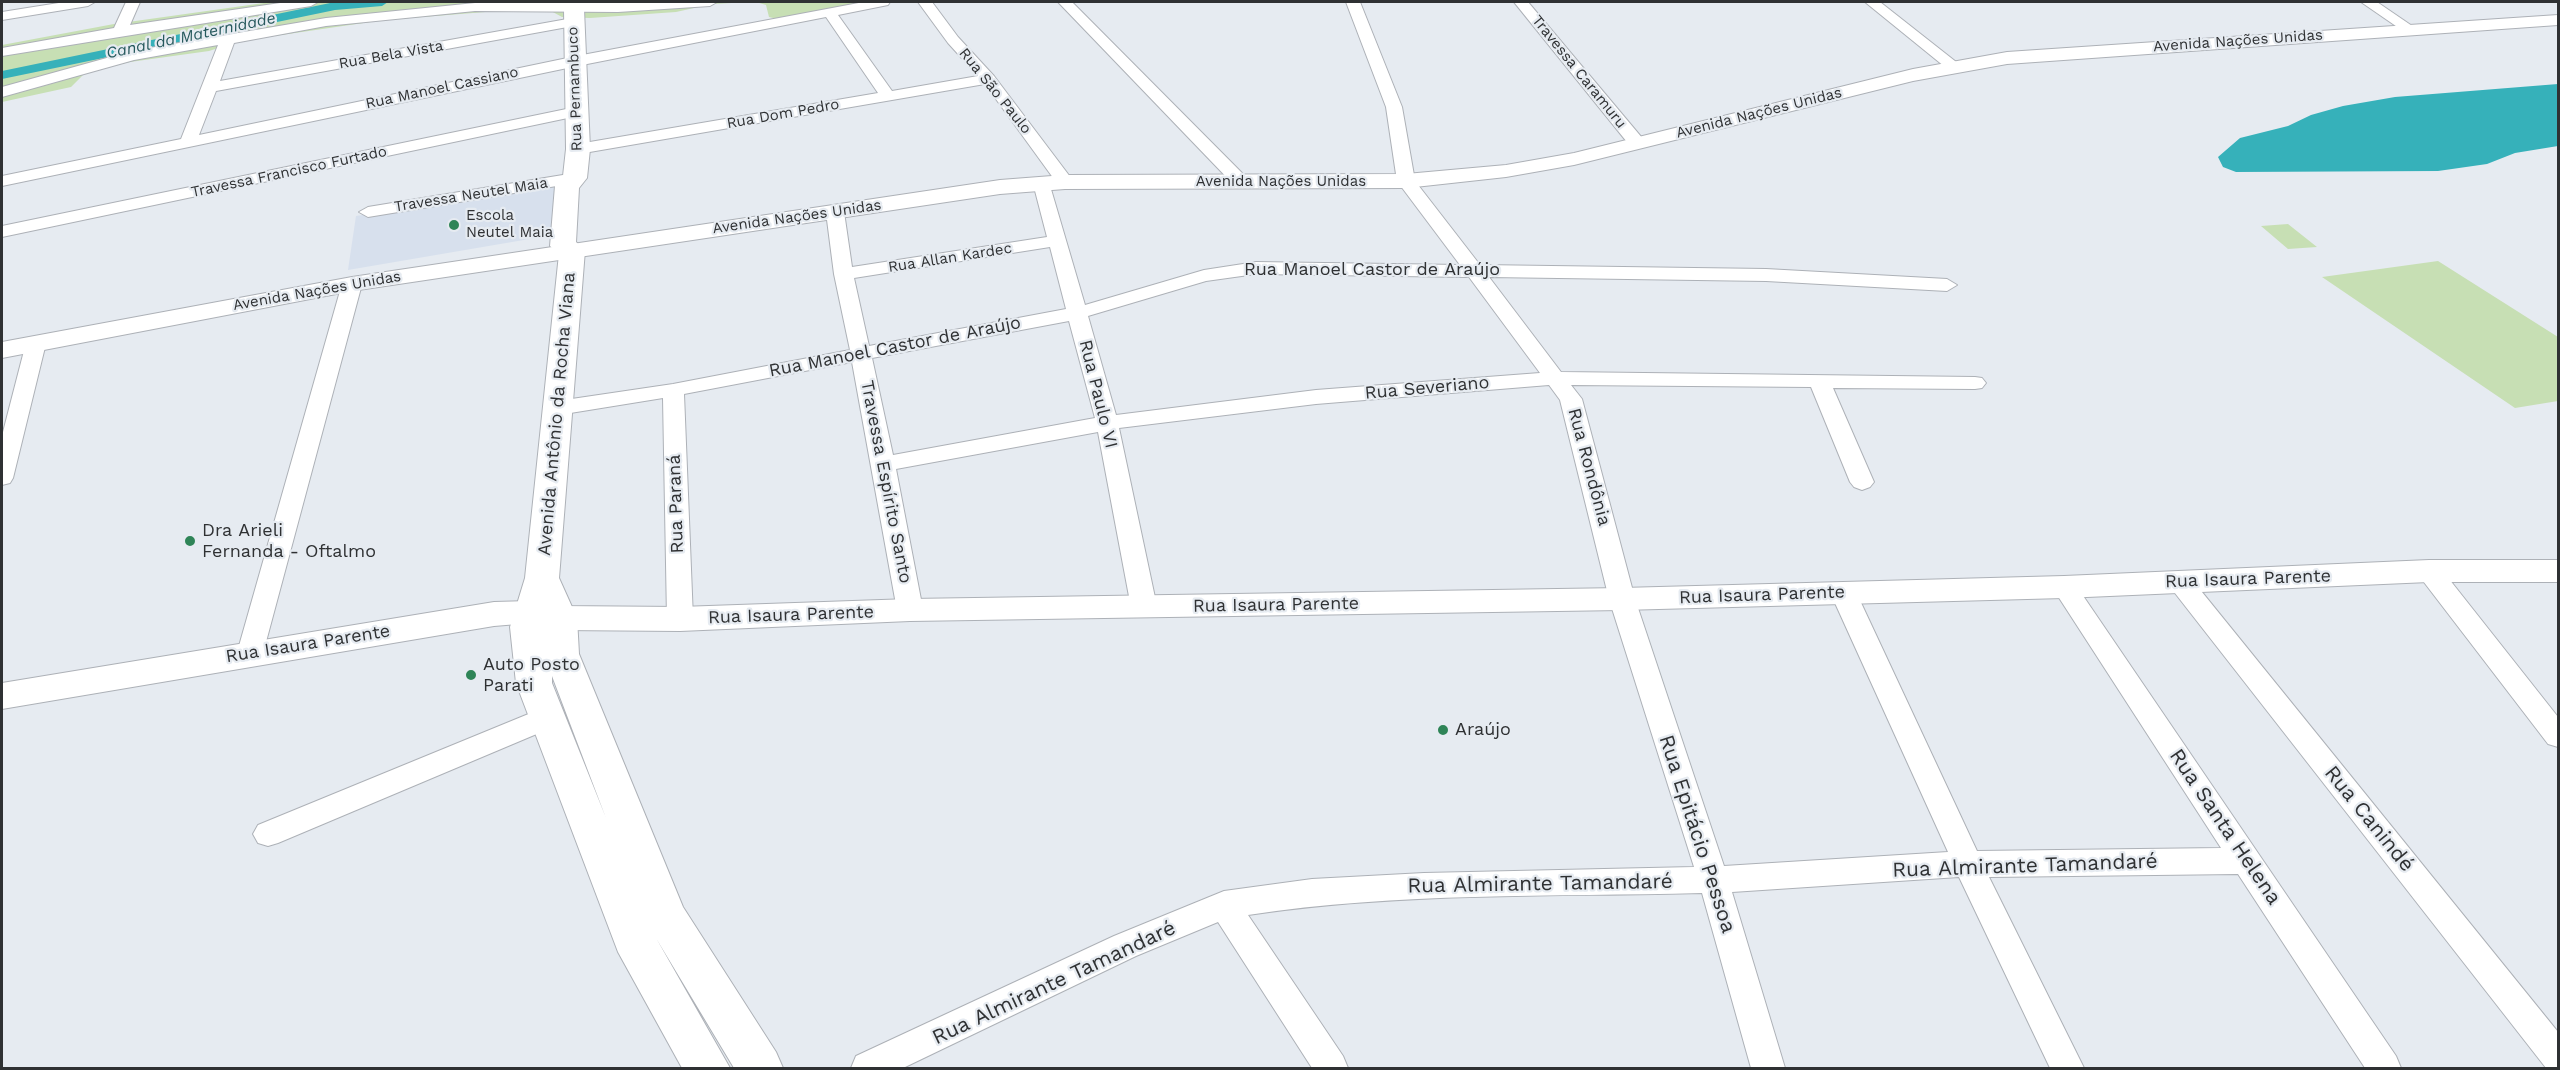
<!DOCTYPE html>
<html>
<head>
<meta charset="utf-8">
<style>
	body { margin:0 }
	#map { position:relative; width:2560px; height:1070px; overflow:hidden; background:#e6ebf1; font-family:"Work Sans",sans-serif }
	canvas { display:block }
	.frame { position:absolute; inset:0; border:3px solid #2f3133; pointer-events:none }
</style>
</head>
<body>
<div id="map">
<canvas width="2560" height="1070"></canvas>
<div class="frame"></div>
</div>
<script>
const ctx = document.querySelector('canvas').getContext('2d');
ctx.lineJoin = 'round';
function fill(path, color) { ctx.fillStyle = color; ctx.fill(path, 'evenodd'); }
function trace(path, color, width, dash) { ctx.strokeStyle = color; ctx.lineWidth = width; ctx.lineCap = dash ? 'butt' : 'round'; ctx.setLineDash(dash || []); ctx.stroke(path); }
function drawText(font, color, halo, rows, align = 'center') {
  ctx.font = font + ' "Work Sans",sans-serif'; ctx.lineWidth = 4.5; ctx.setLineDash([]); ctx.textBaseline = 'middle'; ctx.strokeStyle = halo; ctx.fillStyle = color; for (const [text, x, y, turn = 0] of rows) {
    ctx.save(); ctx.translate(x, y); ctx.rotate((+turn || 0) * Math.PI / 180); ctx.textAlign = isNaN(turn) ? turn : align; if (halo) ctx.strokeText(text, 0, 0); ctx.fillText(text, 0, 0); ctx.restore();
  }
}
fill(new Path2D(`
	M 559,185 L 553,235 L 348,270 L 356,216 Z`), '#d7e0ed');
fill(new Path2D(`
	M 271,2 L 751,2 L 712,4 L 676,12 L 590,18 L 562,17 L 551,11 L 511,10 L 384,20 L 240,41 L 209,51 L 130,62 L 85,73 L 71,87 L 2,102 L 2,45 L 114,24 Z
	M 756,2 L 874,2 L 777,19 L 769,17 L 766,5 Z
	M 2288,224 L 2317,247 L 2288,249 L 2261,226 Z
	M 2438,261 L 2558,337 L 2558,401 L 2515,408 L 2322,277 Z`), '#c7dfb4');
fill(new Path2D(`
	M 2558,84 L 2558,146 L 2515,153 L 2487,164 L 2438,171 L 2236,172 L 2223,167 L 2218,157 L 2240,138 L 2288,126 L 2311,115 L 2343,106 L 2395,97 Z`), '#36b1ba');
fill(new Path2D(`
	M 335,2 L 388,2 L 382,6 L 335,10 L 2,79 L 2,71 Z`), '#36b1ba');
const minor = new Path2D(`
	M 65,2 L 95,2 L 88,6 L 2,20 L 2,12 Z
	M 126,2 L 140,2 L 130,25 L 287,2 L 318,2 L 311,6 L 2,56 L 2,48 L 114,28 Z
	M 653,2 L 717,2 L 710,6 L 618,12 L 475,11 L 326,26 L 234,43 L 220,81 L 573,18 L 580,22 L 573,26 L 216,91 L 199,135 L 577,56 L 864,2 L 890,2 L 888,5 L 838,15 L 892,91 L 978,76 L 948,43 L 918,2 L 932,2 L 958,37 L 994,76 L 1074,182 L 1071,186 L 1059,186 L 985,84 L 578,154 L 570,149 L 578,144 L 878,93 L 826,17 L 577,66 L 2,186 L 2,176 L 181,139 L 218,45 L 134,60 L 2,97 L 2,87 L 132,51 L 326,18 L 475,3 Z
	M 1058,2 L 1072,2 L 1247,178 L 1250,182 L 1247,186 L 1235,186 Z
	M 1346,2 L 1360,2 L 1402,107 L 1415,181 L 1480,265 L 1766,269 L 1947,279 L 1957,285 L 1947,291 L 1766,281 L 1489,277 L 1561,372 L 1975,377 L 1982,378 L 1986,383 L 1982,388 L 1975,389 L 1833,388 L 1874,482 L 1870,487 L 1862,490 L 1854,487 L 1850,482 L 1811,387 L 1571,385 L 1582,399 L 1635,599 L 1724,866 L 1948,852 L 1830,592 L 1834,586 L 1843,583 L 1852,586 L 1856,592 L 1977,851 L 2221,848 L 2052,587 L 2055,581 L 2064,578 L 2073,581 L 2396,1056 L 2401,1068 L 2365,1068 L 2238,874 L 1989,877 L 2084,1068 L 2050,1068 L 1959,877 L 1732,892 L 1785,1068 L 1751,1068 L 1702,893 C 1551,897 1398,892 1248,915 L 1343,1056 L 1348,1068 L 1312,1068 L 1218,922 L 1136,956 L 903,1068 L 851,1068 L 856,1056 L 1114,936 L 1224,891 L 1312,879 L 1424,873 L 1694,867 L 1609,599 L 1560,400 L 1549,385 L 1316,404 L 1119,428 L 1157,607 L 1153,613 L 1144,616 L 1135,613 L 1131,607 L 1098,432 L 896,469 L 923,610 L 919,616 L 910,619 L 901,616 L 897,610 L 852,362 L 684,394 L 693,619 L 689,626 L 680,628 L 671,626 L 667,619 L 663,398 L 558,415 L 550,413 L 547,408 L 550,403 L 558,401 L 673,384 L 850,350 L 834,274 L 826,212 L 835,207 L 844,212 L 852,267 L 1047,237 L 1033,183 L 1042,178 L 1048,179 L 1085,305 L 1204,270 L 1256,262 L 1460,265 L 1397,181 L 1386,107 ZM 1050,247 L 1066,309 L 869,346 L 854,278 ZM 1256,274 L 1469,277 L 1540,373 L 1316,390 L 1116,415 L 1088,316 L 1206,281 ZM 1069,321 L 1095,418 L 893,455 L 872,358 Z
	M 1514,2 L 1528,2 L 1643,139 L 1645,143 L 1643,147 L 1631,147 Z
	M 1865,2 L 1880,2 L 1960,65 L 1963,68 L 1960,71 L 1950,71 Z
	M 2361,2 L 2377,2 L 2418,30 L 2411,34 L 2406,33 Z
	M 576,107 L 582,109 L 584,112 L 582,115 L 2,237 L 2,226 Z
	M 575,173 L 584,178 L 581,182 L 368,217 L 359,212 L 368,207 Z
	M 352,278 L 362,284 L 263,653 L 259,660 L 250,663 L 241,660 L 237,653 L 342,284 Z
	M 36,337 L 43,339 L 46,343 L 13,478 L 10,483 L 2,485 L 2,436 L 26,343 L 29,339 Z
	M 2429,562 L 2438,565 L 2558,717 L 2558,747 L 2548,744 L 2420,577 L 2417,571 L 2420,565 Z
	M 2180,573 L 2189,576 L 2558,1032 L 2558,1068 L 2546,1068 L 2171,588 L 2168,582 L 2171,576 Z
	M 548,706 L 558,709 L 562,717 L 558,725 L 278,843 L 268,846 L 258,843 L 253,834 L 258,825 Z`);
const tertiary = new Path2D(`
	M 2558,15 L 2558,25 L 2007,64 L 1913,81 L 1574,165 L 1506,177 L 1406,188 L 1065,189 L 1000,194 L 352,291 L 2,358 L 2,342 L 352,277 L 1000,180 L 1065,175 L 1406,174 L 1506,165 L 1574,153 L 1913,69 L 2007,52 Z
	M 2429,560 L 2558,560 L 2558,582 L 2429,582 L 2064,598 L 1622,610 L 910,621 L 680,631 L 559,630 L 530,623 L 494,626 L 2,709 L 2,683 L 494,602 L 530,601 L 559,606 L 680,607 L 910,599 L 1622,588 L 2064,576 Z`);
const secondary = new Path2D(`
	M 560,2 L 579,2 L 584,9 L 590,149 L 587,178 L 579,188 L 576,242 L 585,250 L 559,578 L 577,618 L 579,654 L 683,907 L 776,1052 L 783,1068 L 734,1068 L 656,938 L 730,1068 L 682,1068 L 618,952 L 516,683 L 510,627 L 525,578 L 559,254 L 550,246 L 555,186 L 563,176 L 566,149 L 564,9 ZM 552,676 L 606,818 L 552,683 Z`);
trace(minor, '#adb1b7', 2);
trace(tertiary, '#adb1b7', 2);
trace(secondary, '#adb1b7', 2);
fill(minor, '#fff');
fill(tertiary, '#fff');
fill(secondary, '#fff');
for (const [x, y, r, color] of [
	[454,225,6,"#2e8457"],
	[190,541,6,"#2e8457"],
	[471,675,6,"#2e8457"],
	[1443,730,6,"#2e8457"]
]) { const dot = new Path2D(); dot.arc(x, y, r, 0, 2 * Math.PI); ctx.fillStyle = color; ctx.fill(dot); trace(dot, '#e6ebf1', 2); }
drawText('15px', '#2f3133', '#e6ebf1', [
	["Avenida Nações Unidas",2238,41,-4],
	["Rua Bela Vista",391,55,-10],
	["Travessa Caramuru",1579,72,51],
	["Rua Manoel Cassiano",442,88,-12],
	["Rua Pernambuco",575,89,-92],
	["Rua São Paulo",995,91,51],
	["Avenida Nações Unidas",1759,113,-14],
	["Rua Dom Pedro",783,114,-10],
	["Travessa Francisco Furtado",289,172,-12],
	["Avenida Nações Unidas",1281,182],
	["Travessa Neutel Maia",471,195,-9],
	["Avenida Nações Unidas",797,217,-8],
	["Rua Allan Kardec",950,258,-9],
	["Avenida Nações Unidas",317,291,-10]
]);
drawText('15px', '#2f3133', '#e6ebf1', [
	["Escola",466,216],
	["Neutel Maia",466,233]
], 'left');
drawText('italic 16px', '#25585c', '#e6ebf1', [
	["Canal da Maternidade",191,36,-12]
]);
drawText('18px', '#2f3133', '#e6ebf1', [
	["Rua Manoel Castor de Araújo",1372,270],
	["Rua Manoel Castor de Araújo",895,347,-11],
	["Rua Severiano",1427,388,-5],
	["Rua Paulo VI",1098,394,76],
	["Avenida Antônio da Rocha Viana",557,414,-85],
	["Rua Rondônia",1589,467,75],
	["Travessa Espírito Santo",886,482,79],
	["Rua Paraná",676,504,-92],
	["Rua Isaura Parente",2248,579,-2],
	["Rua Isaura Parente",1762,595,-2],
	["Rua Isaura Parente",1276,605,-1],
	["Rua Isaura Parente",791,615,-2],
	["Rua Isaura Parente",308,644,-9]
]);
drawText('18px', '#2f3133', '#e6ebf1', [
	["Dra Arieli",202,531],
	["Fernanda - Oftalmo",202,552],
	["Auto Posto",483,665],
	["Parati",483,686],
	["Araújo",1455,730]
], 'left');
drawText('21px', '#2f3133', '#e6ebf1', [
	["Rua Canindé",2369,819,51],
	["Rua Santa Helena",2225,827,56],
	["Rua Epitácio Pessoa",1697,834,72],
	["Rua Almirante Tamandaré",2025,866,-2],
	["Rua Almirante Tamandaré",1540,884,-1],
	["Rua Almirante Tamandaré",1054,983,-25]
]);
</script>
</body>
</html>
